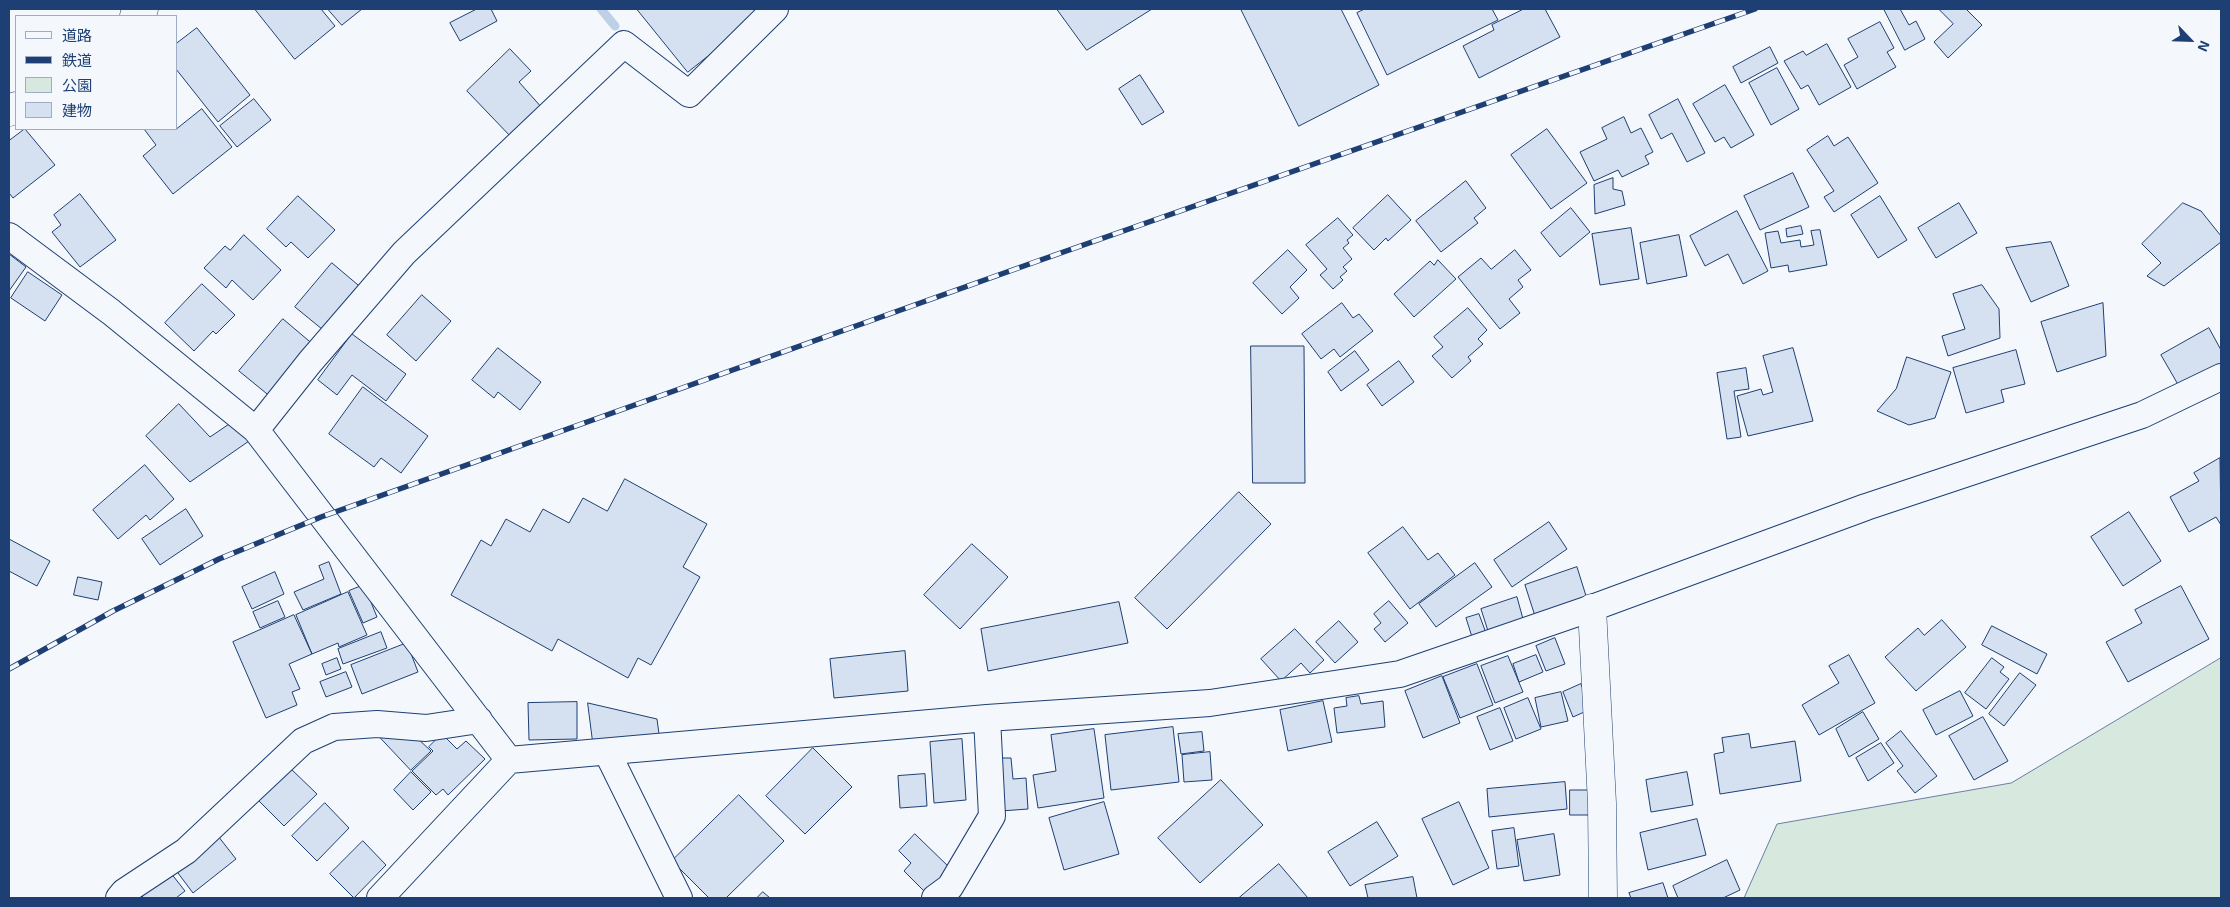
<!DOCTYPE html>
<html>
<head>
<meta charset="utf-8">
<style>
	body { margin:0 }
	#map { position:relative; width:2230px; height:907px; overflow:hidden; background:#f4f7fb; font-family:"Exo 2","Noto Sans JP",sans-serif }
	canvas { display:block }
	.frame { position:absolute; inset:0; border:10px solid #1d3f73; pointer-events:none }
	.legend { position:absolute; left:15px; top:15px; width:162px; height:115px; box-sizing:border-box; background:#f4f7fb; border:1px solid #9eadc5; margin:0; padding:6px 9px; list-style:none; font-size:15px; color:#1d3f73 }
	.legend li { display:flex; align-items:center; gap:10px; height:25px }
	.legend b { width:25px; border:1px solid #9eadc5 }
	.north { position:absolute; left:2165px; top:15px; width:50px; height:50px; -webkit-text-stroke:4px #f4f7fb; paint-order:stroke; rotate:114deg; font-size:14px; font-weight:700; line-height:20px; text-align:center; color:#1d3f73 }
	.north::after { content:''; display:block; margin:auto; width:18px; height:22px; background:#1d3f73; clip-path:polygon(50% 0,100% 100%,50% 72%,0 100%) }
</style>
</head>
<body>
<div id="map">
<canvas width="2230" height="907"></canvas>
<div class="frame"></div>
<ul class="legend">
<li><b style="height:6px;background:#f4f7fb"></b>道路</li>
<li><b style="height:6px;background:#1d3f73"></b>鉄道</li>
<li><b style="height:14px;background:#d7e8df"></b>公園</li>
<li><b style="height:14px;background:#d5e0f0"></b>建物</li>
</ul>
<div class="north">N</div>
</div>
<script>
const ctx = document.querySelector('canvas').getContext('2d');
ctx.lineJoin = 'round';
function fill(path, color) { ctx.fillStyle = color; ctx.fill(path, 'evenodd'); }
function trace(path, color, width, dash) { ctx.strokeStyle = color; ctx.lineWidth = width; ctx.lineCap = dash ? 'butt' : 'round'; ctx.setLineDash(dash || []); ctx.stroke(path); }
const green = new Path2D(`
	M 2221,658 L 2221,898 L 1744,898 L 1777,824 L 2011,783 Z`);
fill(green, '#d7e8df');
trace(green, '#687fa3', 1);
trace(new Path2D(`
	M 601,9 L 615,26`), '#bed0e5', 9);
const building = new Path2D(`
	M 255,9 L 321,9 L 335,26 L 295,59 Z
	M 328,9 L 362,9 L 342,25 Z
	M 477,9 L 491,9 L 497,21 L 460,41 L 450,23 Z
	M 637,9 L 767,9 L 688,72 Z
	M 1057,9 L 1152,9 L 1087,50 Z
	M 1241,9 L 1341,9 L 1379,85 L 1299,126 Z
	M 1365,9 L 1492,9 L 1498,20 L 1387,75 L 1357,13 Z
	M 1524,9 L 1545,9 L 1560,37 L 1479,78 L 1463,46 L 1494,30 L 1492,25 Z
	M 1884,9 L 1900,9 L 1909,25 L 1916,21 L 1925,39 L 1905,50 Z
	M 1939,9 L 1966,9 L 1982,25 L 1948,58 L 1934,42 L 1953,24 Z
	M 1880,22 L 1894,48 L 1887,52 L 1896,67 L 1857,89 L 1844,65 L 1858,57 L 1848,39 Z
	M 197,28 L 250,95 L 218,122 L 176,69 L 176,44 Z
	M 1827,44 L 1851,87 L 1819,105 L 1808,85 L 1801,89 L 1784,61 L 1803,51 L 1806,55 Z
	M 1770,47 L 1778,63 L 1741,83 L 1733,67 Z
	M 510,49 L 531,71 L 519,82 L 543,109 L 512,138 L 467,91 Z
	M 1777,68 L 1799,109 L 1771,125 L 1749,83 Z
	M 1140,75 L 1164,112 L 1142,125 L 1119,89 Z
	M 1725,85 L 1754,135 L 1731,148 L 1724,137 L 1715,142 L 1693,104 Z
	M 254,99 L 271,120 L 237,147 L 220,126 Z
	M 1678,99 L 1705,153 L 1687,162 L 1672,133 L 1661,139 L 1649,115 Z
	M 202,109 L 232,147 L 173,194 L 143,156 L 156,145 L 144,129 L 176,129 Z
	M 1624,117 L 1631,133 L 1641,128 L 1653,152 L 1645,156 L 1649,164 L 1622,177 L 1618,170 L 1594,181 L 1580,152 L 1607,139 L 1602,128 Z
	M 25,129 L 55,165 L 13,198 L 9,193 L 9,141 Z
	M 1547,129 L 1587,183 L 1551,209 L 1511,155 Z
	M 1828,136 L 1834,146 L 1848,137 L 1878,183 L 1834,212 L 1824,197 L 1834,191 L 1807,150 Z
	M 1793,173 L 1809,207 L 1760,230 L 1744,196 Z
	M 1613,178 L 1613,189 L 1622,191 L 1625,205 L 1595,214 L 1594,185 Z
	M 1466,181 L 1486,208 L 1474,218 L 1478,223 L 1441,252 L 1416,221 Z
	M 80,194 L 116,240 L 80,267 L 52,232 L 61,225 L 54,215 Z
	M 1388,195 L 1411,220 L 1388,241 L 1386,238 L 1374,250 L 1353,228 Z
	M 298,196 L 335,230 L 308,258 L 291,242 L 286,247 L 267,229 Z
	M 1880,196 L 1907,240 L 1878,258 L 1851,215 Z
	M 1959,203 L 1977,233 L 1936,258 L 1918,228 Z
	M 2183,203 L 2201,211 L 2221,236 L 2221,242 L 2164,286 L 2147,276 L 2161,263 L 2142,244 Z
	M 1571,208 L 1590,232 L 1560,257 L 1541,233 Z
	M 1737,211 L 1768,271 L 1743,284 L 1728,254 L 1705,266 L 1690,236 Z
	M 1338,218 L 1353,235 L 1347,240 L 1349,243 L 1343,248 L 1352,259 L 1343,267 L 1347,271 L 1340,277 L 1343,280 L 1333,289 L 1320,275 L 1327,269 L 1306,245 Z
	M 1801,226 L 1803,234 L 1787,237 L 1786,229 Z
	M 1631,228 L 1639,279 L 1600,285 L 1592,234 Z
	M 1820,230 L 1827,265 L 1789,272 L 1788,265 L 1771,268 L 1765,233 L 1778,231 L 1781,243 L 1800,240 L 1801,247 L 1814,245 L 1811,231 Z
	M 244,235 L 281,270 L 253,300 L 232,280 L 226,288 L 204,268 L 225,246 L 230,250 Z
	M 1679,235 L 1687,276 L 1647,284 L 1640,243 Z
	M 2051,242 L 2069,286 L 2031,302 L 2006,248 Z
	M 1288,250 L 1307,270 L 1290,287 L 1299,298 L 1282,314 L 1253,283 Z
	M 1515,250 L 1531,270 L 1518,280 L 1523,287 L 1509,299 L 1520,313 L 1500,329 L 1458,277 L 1481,258 L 1491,269 Z
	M 9,254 L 26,267 L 9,291 Z
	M 1438,260 L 1456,279 L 1414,317 L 1394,294 L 1430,261 L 1434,265 Z
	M 332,263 L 364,290 L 328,334 L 295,307 Z
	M 28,272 L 62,295 L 45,321 L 11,298 Z
	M 202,284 L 235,315 L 216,334 L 213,331 L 194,351 L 165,323 Z
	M 1982,285 L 1999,309 L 2000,338 L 1948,356 L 1942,336 L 1965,329 L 1953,294 Z
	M 422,295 L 451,321 L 416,361 L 387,335 Z
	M 1342,303 L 1353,318 L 1359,314 L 1373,331 L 1340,357 L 1334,349 L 1321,359 L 1302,334 Z
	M 2103,303 L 2106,356 L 2057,372 L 2041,322 Z
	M 1468,308 L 1487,330 L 1478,339 L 1483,344 L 1468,357 L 1471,361 L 1452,378 L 1432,356 L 1443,347 L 1434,337 Z
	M 283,319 L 315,346 L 272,398 L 239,371 Z
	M 2209,328 L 2221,350 L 2221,364 L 2180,388 L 2161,355 Z
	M 352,334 L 406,374 L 386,401 L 352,375 L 337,395 L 318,380 Z
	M 1251,346 L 1304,346 L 1305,483 L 1253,483 Z
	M 498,348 L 541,382 L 520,410 L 498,392 L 494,398 L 472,380 Z
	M 1793,348 L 1813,421 L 1748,436 L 1737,396 L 1761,389 L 1763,395 L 1773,392 L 1763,356 Z
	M 2016,350 L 2025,384 L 2001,390 L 2004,402 L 1966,413 L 1953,368 Z
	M 1355,351 L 1369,370 L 1341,391 L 1328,372 Z
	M 1907,357 L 1951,372 L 1935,418 L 1909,425 L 1877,411 L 1896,389 Z
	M 1399,361 L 1414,382 L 1382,406 L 1367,385 Z
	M 1746,368 L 1749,389 L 1734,391 L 1741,437 L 1727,439 L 1717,373 Z
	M 363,387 L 428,436 L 401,473 L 381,458 L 374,467 L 329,434 Z
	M 179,404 L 210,437 L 235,420 L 249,441 L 190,482 L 146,436 Z
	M 2220,458 L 2221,525 L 2216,517 L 2189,532 L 2170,497 L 2199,481 L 2194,473 Z
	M 145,465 L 174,499 L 150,520 L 146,515 L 118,539 L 93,510 Z
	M 625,479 L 707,524 L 683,567 L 700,577 L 651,665 L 638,658 L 628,678 L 558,639 L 552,651 L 451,595 L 481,540 L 491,546 L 506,519 L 530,532 L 543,509 L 569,523 L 583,498 L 607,511 Z
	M 1239,492 L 1271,524 L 1167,629 L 1135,598 Z
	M 186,509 L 203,536 L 160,565 L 142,539 Z
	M 2129,512 L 2161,561 L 2123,586 L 2091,537 Z
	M 1549,522 L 1567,549 L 1512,587 L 1494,560 Z
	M 1403,527 L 1428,560 L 1438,553 L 1455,575 L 1410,609 L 1368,553 Z
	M 9,539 L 50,561 L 37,586 L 9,571 Z
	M 972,544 L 1008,577 L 960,629 L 924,595 Z
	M 329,562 L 341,594 L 303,610 L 294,592 L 324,579 L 319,566 Z
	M 1475,563 L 1492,587 L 1436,627 L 1419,604 Z
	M 1577,567 L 1587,599 L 1535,616 L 1525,585 Z
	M 275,572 L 284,594 L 252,609 L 242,587 Z
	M 78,577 L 102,582 L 98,600 L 74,595 Z
	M 364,585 L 377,617 L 363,623 L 349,591 Z
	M 2181,586 L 2209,639 L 2128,682 L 2106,642 L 2142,623 L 2135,610 Z
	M 348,592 L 367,635 L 339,647 L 338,643 L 312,654 L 296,615 Z
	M 1517,597 L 1523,619 L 1488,631 L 1481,609 Z
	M 278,601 L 285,617 L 260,628 L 253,612 Z
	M 1389,601 L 1408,623 L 1385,642 L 1374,629 L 1381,623 L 1374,614 Z
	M 1119,602 L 1128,643 L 988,671 L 981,629 Z
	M 1479,614 L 1486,633 L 1472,637 L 1466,618 Z
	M 294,615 L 312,654 L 289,664 L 300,689 L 292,692 L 297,705 L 266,718 L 233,642 Z
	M 1942,620 L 1966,647 L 1916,691 L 1885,657 L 1918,628 L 1924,635 Z
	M 1339,621 L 1358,642 L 1335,663 L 1316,642 Z
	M 1992,626 L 2047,654 L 2037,674 L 1982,645 Z
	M 1295,629 L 1324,660 L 1310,673 L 1301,663 L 1281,681 L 1261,659 Z
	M 381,632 L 387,648 L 343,664 L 338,649 Z
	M 1555,638 L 1565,664 L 1546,671 L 1536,646 Z
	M 407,643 L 418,672 L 362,694 L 351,665 Z
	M 905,651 L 908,691 L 834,698 L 830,659 Z
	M 1536,655 L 1543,672 L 1519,682 L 1513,664 Z
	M 1849,655 L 1875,703 L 1819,735 L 1802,705 L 1839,683 L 1829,666 Z
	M 1508,656 L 1523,692 L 1495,703 L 1481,666 Z
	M 337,658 L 341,669 L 326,675 L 322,664 Z
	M 1992,658 L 2004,667 L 2000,672 L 2009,679 L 1986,709 L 1965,693 Z
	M 1477,664 L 1493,705 L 1460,718 L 1443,677 Z
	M 346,672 L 352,687 L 326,697 L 320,682 Z
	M 2020,673 L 2036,685 L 2004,726 L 1989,714 Z
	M 1442,676 L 1460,723 L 1423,738 L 1405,691 Z
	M 1581,684 L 1591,709 L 1573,717 L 1563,692 Z
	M 1960,691 L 1973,716 L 1936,735 L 1923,710 Z
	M 1561,692 L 1568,721 L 1541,727 L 1535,698 Z
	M 1359,696 L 1361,704 L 1383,701 L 1385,727 L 1337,733 L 1334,708 L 1347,706 L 1346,698 Z
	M 1528,698 L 1541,729 L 1516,739 L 1504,708 Z
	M 1323,701 L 1332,742 L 1288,751 L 1280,710 Z
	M 577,702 L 577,739 L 529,740 L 528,703 Z
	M 588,703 L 657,719 L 659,734 L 593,742 Z
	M 1500,708 L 1513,741 L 1490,750 L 1477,717 Z
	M 1863,712 L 1879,739 L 1849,757 L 1836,729 Z
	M 1983,717 L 2008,761 L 1974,780 L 1949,736 Z
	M 1173,727 L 1179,782 L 1111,790 L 1105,735 Z
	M 1094,729 L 1104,798 L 1038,808 L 1033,775 L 1056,771 L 1051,735 Z
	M 1901,731 L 1937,776 L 1915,793 L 1897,771 L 1903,766 L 1886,743 Z
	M 375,732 L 416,737 L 431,751 L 411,770 Z
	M 1202,732 L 1204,751 L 1181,754 L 1178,734 Z
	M 442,734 L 457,749 L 466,741 L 485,759 L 448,795 L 443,789 L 436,795 L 412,771 L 433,751 L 429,747 Z
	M 1749,734 L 1751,748 L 1795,741 L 1801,781 L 1720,794 L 1714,754 L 1724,752 L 1722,738 Z
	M 962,739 L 966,800 L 934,803 L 930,742 Z
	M 1881,743 L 1894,763 L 1868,781 L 1856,758 Z
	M 813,748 L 852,787 L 805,834 L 766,796 Z
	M 1210,752 L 1212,780 L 1184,782 L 1182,755 Z
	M 999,758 L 1011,758 L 1013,779 L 1026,778 L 1028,809 L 1001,811 Z
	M 290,768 L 317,794 L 284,826 L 258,800 Z
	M 411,772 L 431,792 L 413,810 L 394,790 Z
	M 1687,772 L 1693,805 L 1651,812 L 1646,780 Z
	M 925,774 L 927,806 L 900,808 L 898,776 Z
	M 1221,780 L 1263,825 L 1200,883 L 1158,838 Z
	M 1565,782 L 1567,809 L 1489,817 L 1487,789 Z
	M 1570,790 L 1590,790 L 1589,815 L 1570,815 Z
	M 739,795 L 784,841 L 726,898 L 709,898 L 672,861 Z
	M 1104,802 L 1119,854 L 1064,870 L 1049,818 Z
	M 1459,802 L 1489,868 L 1453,885 L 1422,819 Z
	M 325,803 L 349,828 L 317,861 L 292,836 Z
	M 1697,819 L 1706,855 L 1648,870 L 1640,833 Z
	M 1377,822 L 1398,856 L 1350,886 L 1328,852 Z
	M 1514,828 L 1519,866 L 1497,869 L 1492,831 Z
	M 915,834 L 951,869 L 927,894 L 904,871 L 911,863 L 899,851 Z
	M 1554,834 L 1560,875 L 1524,881 L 1517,840 Z
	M 218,836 L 236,859 L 193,893 L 175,869 Z
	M 363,841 L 386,865 L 354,898 L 330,874 Z
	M 1727,860 L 1740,890 L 1723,898 L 1678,898 L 1673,886 Z
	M 1279,864 L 1308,898 L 1239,898 Z
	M 170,872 L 185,891 L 176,898 L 144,898 L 141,895 Z
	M 1413,877 L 1417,898 L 1368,898 L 1365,885 Z
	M 1663,883 L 1668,898 L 1631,898 L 1629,893 Z
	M 763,892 L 770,898 L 757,898 Z`);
fill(building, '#d5e0f0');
trace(building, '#1d3f73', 1);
const street = new Path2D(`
	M 9,236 L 111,312 L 256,430 L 509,760
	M 256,430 L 310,362 L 404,253 L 624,44 L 689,94 L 775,9
	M 607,752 L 679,898
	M 119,898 L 124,892 L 186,851 L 303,741 L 334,727 L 377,724 L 426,728 L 479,720
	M 380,898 L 509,760 L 987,718 L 1210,703 L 1400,674 L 1592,608 L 1866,507 L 2142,415 L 2221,377
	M 935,898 L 950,887 L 992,816 L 987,718`);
const secondary = new Path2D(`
	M 1592,608 L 1602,803 L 1603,898`);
const highway = new Path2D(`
	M 134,16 L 144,9
	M 9,112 L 16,106`);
trace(street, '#1d3f73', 28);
trace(secondary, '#1d3f73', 29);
trace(highway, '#1d3f73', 29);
trace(street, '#f4f7fb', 26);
trace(secondary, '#f4f7fb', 28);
trace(highway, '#f4f7fb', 28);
const rail = new Path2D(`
	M 9,669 L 113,611 L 219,559 L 321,517 L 1035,262 L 1755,9`);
trace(rail, '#1d3f73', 5.5);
trace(rail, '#f4f7fb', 4, [11]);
</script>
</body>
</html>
